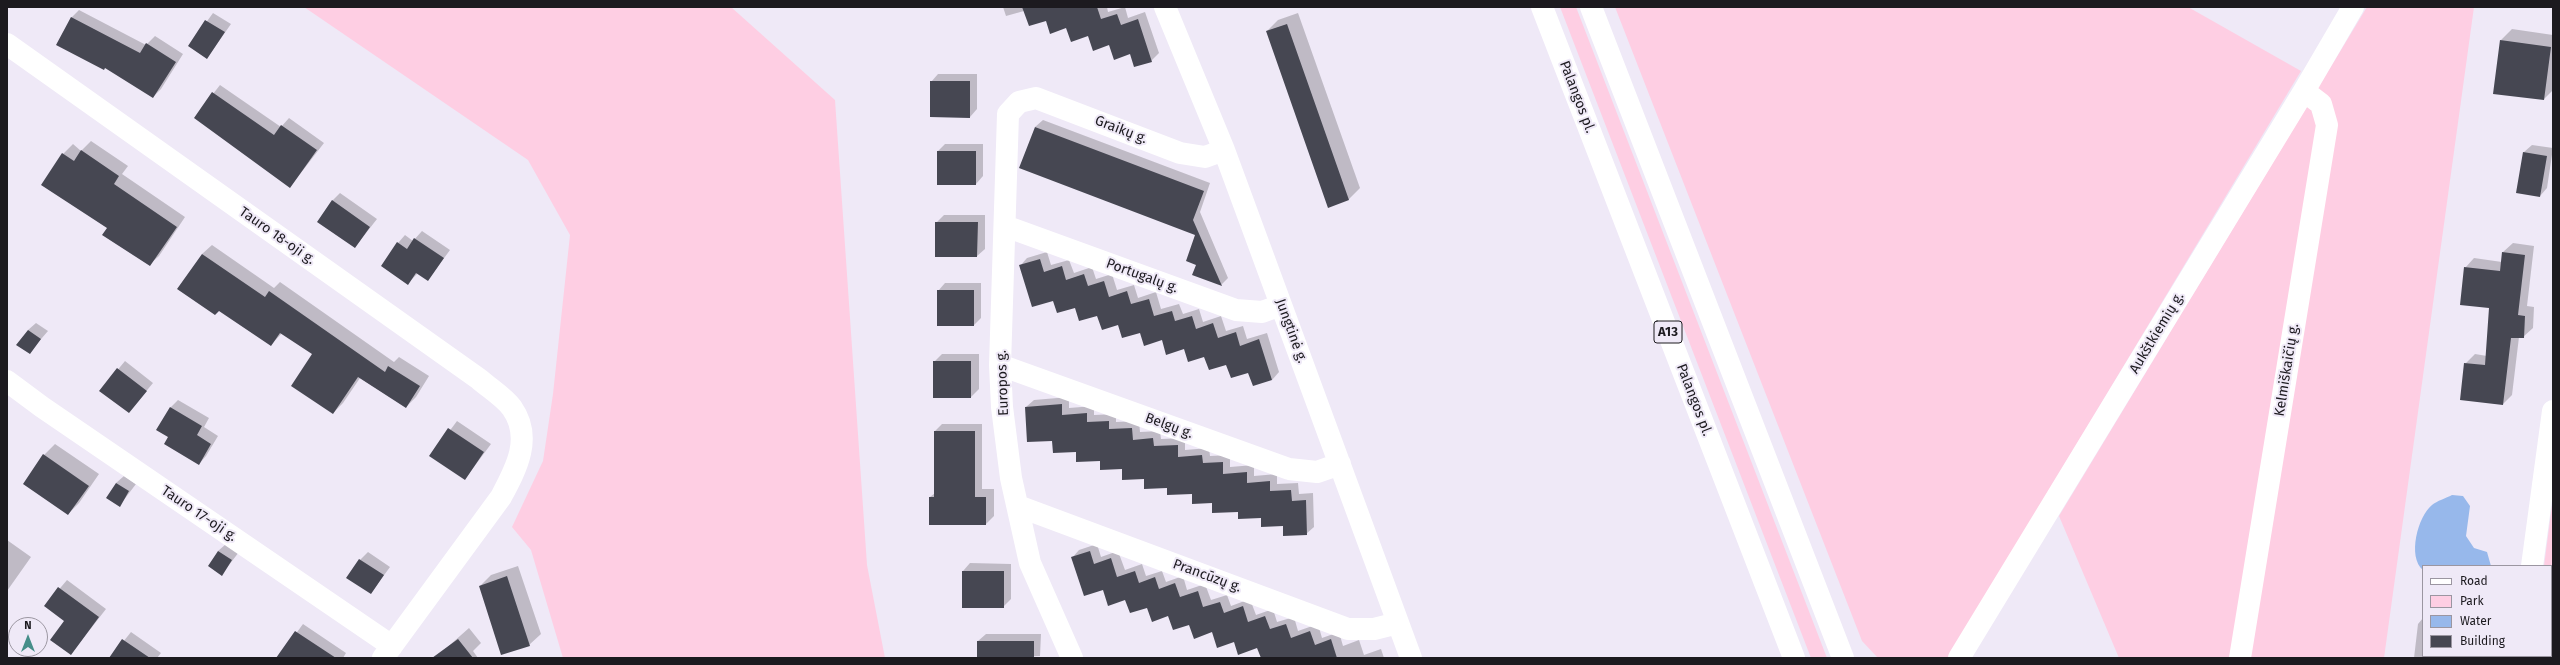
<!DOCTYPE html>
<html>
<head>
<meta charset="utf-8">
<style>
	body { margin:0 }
	#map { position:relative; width:2560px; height:665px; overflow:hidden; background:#efe9f7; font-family:"Fira Sans",sans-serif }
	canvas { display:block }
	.frame { position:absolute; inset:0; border:8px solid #1c1a1f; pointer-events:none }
	.legend { position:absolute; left:2422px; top:565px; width:130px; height:92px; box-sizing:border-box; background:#efe9f7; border:1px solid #9b96a1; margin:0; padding:5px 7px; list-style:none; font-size:12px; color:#1c1a1f }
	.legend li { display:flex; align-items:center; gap:8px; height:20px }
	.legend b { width:20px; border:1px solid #9b96a1 }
	.north { position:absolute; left:8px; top:617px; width:40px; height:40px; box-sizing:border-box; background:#efe9f7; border:1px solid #9b96a1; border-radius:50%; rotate:0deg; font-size:11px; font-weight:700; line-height:16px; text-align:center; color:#1c1a1f }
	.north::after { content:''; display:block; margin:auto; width:14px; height:18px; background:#468e89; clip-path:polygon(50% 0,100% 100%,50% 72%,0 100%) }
</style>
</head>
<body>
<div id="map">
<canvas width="2560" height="665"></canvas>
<div class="frame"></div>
<ul class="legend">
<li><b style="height:5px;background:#fff"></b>Road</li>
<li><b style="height:11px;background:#fecee3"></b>Park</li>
<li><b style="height:11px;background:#97b8eb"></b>Water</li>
<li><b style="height:11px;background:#464752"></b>Building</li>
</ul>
<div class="north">N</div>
</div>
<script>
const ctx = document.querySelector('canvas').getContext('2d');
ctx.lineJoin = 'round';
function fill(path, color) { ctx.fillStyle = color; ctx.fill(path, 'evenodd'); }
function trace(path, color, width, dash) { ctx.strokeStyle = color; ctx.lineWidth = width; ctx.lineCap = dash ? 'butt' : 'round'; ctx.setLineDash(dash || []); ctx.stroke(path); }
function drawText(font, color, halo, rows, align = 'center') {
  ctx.font = font + ' "Fira Sans",sans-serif'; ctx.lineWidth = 4; ctx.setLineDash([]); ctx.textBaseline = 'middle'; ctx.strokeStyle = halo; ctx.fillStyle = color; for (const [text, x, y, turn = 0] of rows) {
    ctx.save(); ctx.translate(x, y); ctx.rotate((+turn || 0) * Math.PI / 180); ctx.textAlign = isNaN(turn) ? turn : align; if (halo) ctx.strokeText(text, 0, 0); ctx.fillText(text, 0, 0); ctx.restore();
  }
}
fill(new Path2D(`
	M 304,7 L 731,7 L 835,100 L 867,565 L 885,658 L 563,658 L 531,550 L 512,527 L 543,461 L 553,394 L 570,235 L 528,160 Z
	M 1560,7 L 1576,7 L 1827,658 L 1811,658 Z
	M 1615,7 L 2188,7 L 2301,71 L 1948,658 L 1878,658 L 1862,641 Z
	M 2367,7 L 2474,7 L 2384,658 L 2119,658 L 2059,516 Z
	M 2553,498 L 2553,658 L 2533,658 L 2533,656 L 2551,656 L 2551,566 L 2544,566 Z`), '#fecee3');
fill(new Path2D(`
	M 2452,495 L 2463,496 L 2470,506 L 2466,536 L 2474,548 L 2487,552 L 2491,566 L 2423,566 L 2423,570 C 2407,557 2418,516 2432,505 C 2437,501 2446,498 2452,495 Z`), '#97b8eb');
fill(new Path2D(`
	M 1003,7 L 1107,7 L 1108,12 L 1125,7 L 1128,18 L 1145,12 L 1159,53 L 1151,61 L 1024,11 L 1006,16 Z
	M 79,10 L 146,45 L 155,36 L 183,54 L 161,89 L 153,97 L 105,67 L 57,44 L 72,17 Z
	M 213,13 L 231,24 L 207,58 L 189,46 Z
	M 1298,13 L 1360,188 L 1348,200 L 1267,31 L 1278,20 Z
	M 2512,29 L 2553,35 L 2553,90 L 2544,99 L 2501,40 Z
	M 938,74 L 977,74 L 977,109 L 970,117 L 931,82 Z
	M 220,85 L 281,127 L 289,118 L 324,143 L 290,187 L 195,117 Z
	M 1043,120 L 1210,183 L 1200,212 L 1228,278 L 1221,285 L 1197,264 L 1196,234 L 1035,127 Z
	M 91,141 L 128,166 L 122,174 L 185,217 L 159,256 L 149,265 L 108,228 L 43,185 L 63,154 L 73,144 L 81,151 Z
	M 945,144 L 983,144 L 983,176 L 976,184 L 938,151 Z
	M 2532,145 L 2553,148 L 2547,188 L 2540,196 L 2524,152 Z
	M 340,193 L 377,219 L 355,247 L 332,201 Z
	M 944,215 L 985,215 L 985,249 L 977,256 L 936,256 L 936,223 Z
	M 422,231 L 450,250 L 428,280 L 418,273 L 408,283 L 398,243 L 405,235 L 413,241 Z
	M 2513,243 L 2534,246 L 2527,306 L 2534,307 L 2533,328 L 2523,337 L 2519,337 L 2512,395 L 2503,404 L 2465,364 L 2475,354 L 2487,356 L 2490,307 L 2465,268 L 2474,258 L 2502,262 L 2503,252 Z
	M 212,245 L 274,288 L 280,282 L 394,362 L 399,357 L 429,376 L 416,397 L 406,407 L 360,378 L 343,403 L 333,413 L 314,354 L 282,333 L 271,345 L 202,254 Z
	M 1047,252 L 1051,265 L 1069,260 L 1074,273 L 1092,267 L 1096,279 L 1112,274 L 1117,290 L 1134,285 L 1138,298 L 1156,292 L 1161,309 L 1179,304 L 1183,314 L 1199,309 L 1203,322 L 1221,316 L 1226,331 L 1243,326 L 1247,339 L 1267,333 L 1279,372 L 1272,380 L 1053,299 L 1020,266 L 1027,258 Z
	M 945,283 L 981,283 L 981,318 L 974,325 L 938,291 Z
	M 36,323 L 48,331 L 29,353 L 28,330 Z
	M 942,354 L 979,354 L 979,389 L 971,397 L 934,397 L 934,362 Z
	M 125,361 L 153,383 L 129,412 L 101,390 Z
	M 1069,397 L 1069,408 L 1094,406 L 1094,415 L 1116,414 L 1116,422 L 1139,421 L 1140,432 L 1160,431 L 1161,439 L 1185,438 L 1185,450 L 1209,448 L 1210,456 L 1230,455 L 1230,467 L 1254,465 L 1254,476 L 1277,474 L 1277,484 L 1298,483 L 1299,494 L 1313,493 L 1314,527 L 1306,534 L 1262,517 L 1213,502 L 1193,493 L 1168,487 L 1053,440 L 1026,407 L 1034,400 Z
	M 178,400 L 209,418 L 204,427 L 218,436 L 206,456 L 199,464 L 170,436 L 171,407 Z
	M 457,421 L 491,444 L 465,479 L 431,456 Z
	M 942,424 L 982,424 L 982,489 L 994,489 L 994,516 L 986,524 L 930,524 L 930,497 L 935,493 L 935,431 Z
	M 55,444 L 99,474 L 79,503 L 68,514 L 44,455 Z
	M 124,476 L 136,484 L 120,505 L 116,483 Z
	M 7,540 L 31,557 L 7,591 Z
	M 226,544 L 239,552 L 222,574 L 218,551 Z
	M 1097,544 L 1101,557 L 1118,551 L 1125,570 L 1142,564 L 1146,576 L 1162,571 L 1166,582 L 1183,576 L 1187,590 L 1205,584 L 1211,600 L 1227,595 L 1231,606 L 1250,599 L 1256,615 L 1273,609 L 1277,622 L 1294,617 L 1298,631 L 1318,624 L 1322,638 L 1339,632 L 1343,646 L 1359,640 L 1364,655 L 1381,649 L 1384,658 L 1262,658 L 1258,647 L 1234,641 L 1103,588 L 1072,558 L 1079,550 Z
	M 368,552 L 390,567 L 371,593 L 360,560 Z
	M 970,563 L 1011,564 L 1011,599 L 1003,607 L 963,607 L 963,571 Z
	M 518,566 L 541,634 L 529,645 L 480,586 L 491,575 Z
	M 67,580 L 106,609 L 71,654 L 66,621 L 45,606 Z
	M 2423,618 L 2423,656 L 2468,656 L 2466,658 L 2414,658 L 2418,624 Z
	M 303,624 L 346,653 L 343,658 L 278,658 Z
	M 469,628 L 481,643 L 473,651 L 478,658 L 443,658 L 443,651 Z
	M 131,632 L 161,653 L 157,658 L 111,657 Z
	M 986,634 L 1041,634 L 1040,656 L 978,658 L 978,641 Z`), '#0003');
fill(new Path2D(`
	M 1022,7 L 1097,7 L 1101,19 L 1117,14 L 1121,25 L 1138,19 L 1152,62 L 1134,67 L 1130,54 L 1114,60 L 1109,45 L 1093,51 L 1088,36 L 1071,42 L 1066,28 L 1050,34 L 1046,21 L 1029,26 Z
	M 71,17 L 140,53 L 146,43 L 176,62 L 153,98 L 105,68 L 104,70 L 56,45 Z
	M 205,20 L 225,32 L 207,59 L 188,46 Z
	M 1287,24 L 1349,200 L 1328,208 L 1266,31 Z
	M 2500,40 L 2551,47 L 2544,100 L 2493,94 Z
	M 930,81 L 970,81 L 970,118 L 930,117 Z
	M 212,92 L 274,135 L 281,125 L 317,150 L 290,188 L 194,118 Z
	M 1035,127 L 1204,191 L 1193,220 L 1222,286 L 1192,275 L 1196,265 L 1186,261 L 1195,235 L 1019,168 Z
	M 81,150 L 119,176 L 114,184 L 177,227 L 150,266 L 102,235 L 107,228 L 41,185 L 62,153 L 74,161 Z
	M 937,151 L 976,151 L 976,185 L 937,185 Z
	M 2523,152 L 2547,156 L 2540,197 L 2516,193 Z
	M 332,200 L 370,227 L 355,248 L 317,222 Z
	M 935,222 L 978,222 L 977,257 L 935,257 Z
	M 414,238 L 444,258 L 428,281 L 416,273 L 408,285 L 381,266 L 397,242 L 407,249 Z
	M 2502,252 L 2525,255 L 2518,315 L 2525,316 L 2524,338 L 2511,338 L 2503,405 L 2460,400 L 2464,363 L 2485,365 L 2489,308 L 2460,305 L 2464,267 L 2500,271 Z
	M 202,254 L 265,297 L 269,291 L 385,372 L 388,366 L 420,386 L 406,408 L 358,377 L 333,414 L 291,386 L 312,354 L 280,333 L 271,346 L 219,311 L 215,315 L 177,289 Z
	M 1040,259 L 1044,272 L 1062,266 L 1066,280 L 1084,274 L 1088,286 L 1104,281 L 1109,297 L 1127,291 L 1131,304 L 1149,299 L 1154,316 L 1172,311 L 1175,321 L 1192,316 L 1196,329 L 1213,323 L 1218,338 L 1236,332 L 1240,346 L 1259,339 L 1272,380 L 1253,386 L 1248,373 L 1231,378 L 1226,365 L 1209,370 L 1204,357 L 1188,362 L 1184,349 L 1166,355 L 1162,340 L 1144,346 L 1140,333 L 1122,338 L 1118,325 L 1102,330 L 1097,316 L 1079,321 L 1075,308 L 1057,313 L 1053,301 L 1032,307 L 1019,265 Z
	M 937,290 L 974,290 L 974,326 L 937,326 Z
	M 28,330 L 41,339 L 30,354 L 16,345 Z
	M 933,361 L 971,361 L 971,398 L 933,398 Z
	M 117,368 L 147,391 L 129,413 L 99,391 Z
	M 1062,404 L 1062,415 L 1087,413 L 1087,422 L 1109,421 L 1109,429 L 1132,428 L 1133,440 L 1153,438 L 1154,446 L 1178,445 L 1178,457 L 1202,455 L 1203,463 L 1223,462 L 1223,474 L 1247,472 L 1247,483 L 1270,481 L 1270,491 L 1291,490 L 1292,501 L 1306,500 L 1307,535 L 1283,536 L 1283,526 L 1261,527 L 1261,518 L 1238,519 L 1238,512 L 1212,513 L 1212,503 L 1192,504 L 1192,494 L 1167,495 L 1167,488 L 1144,489 L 1144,479 L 1122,480 L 1122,469 L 1100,470 L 1100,461 L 1076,462 L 1076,452 L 1053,453 L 1052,441 L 1027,442 L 1025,407 Z
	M 170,407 L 202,426 L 197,435 L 211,444 L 199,465 L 164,444 L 168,437 L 156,430 Z
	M 448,428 L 484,452 L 465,480 L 429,456 Z
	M 934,431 L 975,431 L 975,497 L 986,497 L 986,525 L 929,525 L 929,497 L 934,497 Z
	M 43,454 L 89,486 L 68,515 L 23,484 Z
	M 116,483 L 129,491 L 120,507 L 106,498 Z
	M 218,551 L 232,560 L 222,576 L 208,566 Z
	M 1090,551 L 1094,564 L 1111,558 L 1117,577 L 1135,571 L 1139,583 L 1155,577 L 1159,589 L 1175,583 L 1180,597 L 1198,591 L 1203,607 L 1220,602 L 1224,613 L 1243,606 L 1248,622 L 1265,616 L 1270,629 L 1286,624 L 1291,638 L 1310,631 L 1315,645 L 1331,639 L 1337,658 L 1261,658 L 1257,648 L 1238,655 L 1234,642 L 1217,648 L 1212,632 L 1194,639 L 1189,625 L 1173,630 L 1168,616 L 1152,622 L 1147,608 L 1130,613 L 1125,600 L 1108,606 L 1103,590 L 1084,596 L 1071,557 Z
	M 359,559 L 384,575 L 371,594 L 346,578 Z
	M 962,571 L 1004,571 L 1004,608 L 962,608 Z
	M 507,576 L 530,646 L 501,655 L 479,586 Z
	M 58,587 L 99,617 L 71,655 L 50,640 L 64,621 L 44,606 Z
	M 295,631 L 336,658 L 276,658 Z
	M 122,639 L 150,658 L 109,658 Z
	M 458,639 L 473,658 L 432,658 Z
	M 977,641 L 1034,641 L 1034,658 L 977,658 Z`), '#464752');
trace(new Path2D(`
	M 1165,7 L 1224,150 L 1411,658
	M 7,44 L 479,379 C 489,388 504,397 512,408 C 533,438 516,469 501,497 L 383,658
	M 1005,226 L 1236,310 L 1262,312 L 1281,305
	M 1000,365 L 1289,469 L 1317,472 L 1340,464
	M 7,381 L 42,407 L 392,646
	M 1018,506 L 1348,629 L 1374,629 L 1398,623
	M 2532,566 L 2553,411
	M 1072,658 L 1030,563 L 1011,478 L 1002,407 L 1000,365 L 1008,114 L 1019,102 L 1036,98 L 1180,153 L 1205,157 L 1224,150
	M 1959,658 L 2304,91 L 2353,7
	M 2240,658 L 2327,125 L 2321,104 L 2304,91
	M 2520,658 L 2520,656`), '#fff', 22);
trace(new Path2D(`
	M 1542,7 L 1794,658
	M 1591,7 L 1843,658`), '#fff', 22);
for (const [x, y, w] of [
	[1668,332,28]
]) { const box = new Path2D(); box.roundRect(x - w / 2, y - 11, w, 22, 3); ctx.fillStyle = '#efe9f7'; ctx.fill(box); trace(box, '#1c1a1f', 1); }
drawText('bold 13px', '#1c1a1f', null, [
	["A13",1668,332]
]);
drawText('14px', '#1c1a1f', '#efe9f7', [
	["Palangos pl.",1577,97,69],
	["Graikų g.",1121,130,21],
	["Tauro 18-oji g.",277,236,35],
	["Portugalų g.",1142,276,20],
	["Jungtinė g.",1291,331,70],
	["Aukštkiemių g.",2157,333,-59],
	["Kelmiškaičių g.",2287,370,-81],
	["Europos g.",1003,383,-92],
	["Palangos pl.",1694,400,69],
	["Belgų g.",1169,426,20],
	["Tauro 17-oji g.",199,514,34],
	["Prancūzų g.",1207,576,20]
]);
</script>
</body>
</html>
